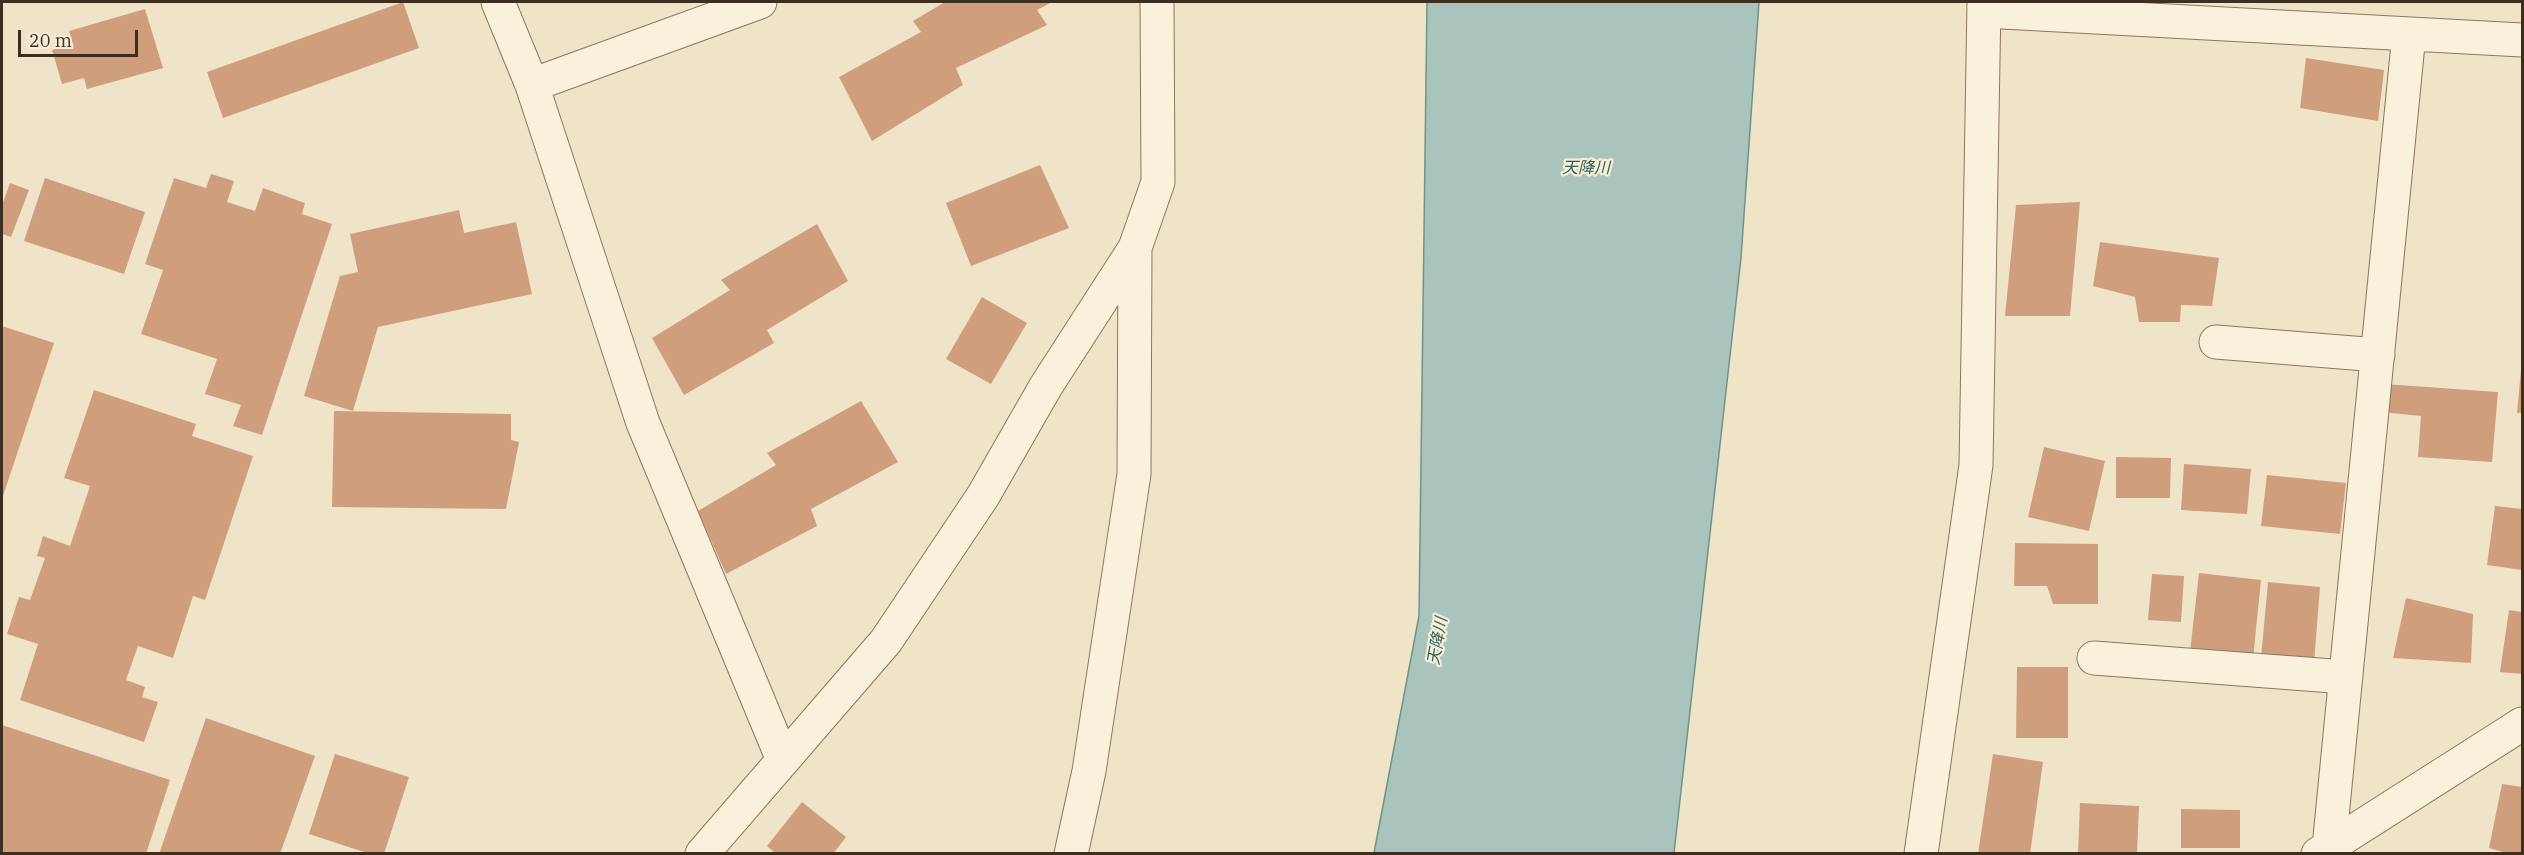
<!DOCTYPE html>
<html>
<head>
<meta charset="utf-8">
<style>
	body { margin:0 }
	#map { position:relative; width:2524px; height:855px; overflow:hidden; background:#f0e4c8; font-family:"IBM Plex Serif",serif }
	canvas { display:block }
	.frame { position:absolute; inset:0; border:3px solid #3d2e20; pointer-events:none }
	.scale { position:absolute; left:18px; top:30px; width:120px; height:27px; box-sizing:border-box; border:3px solid #3d2e20; border-top:0; padding-left:8px; font-size:18px; line-height:21px; white-space:nowrap; color:#3d2e20; -webkit-text-stroke:4px #f7eed8; paint-order:stroke }
</style>
</head>
<body>
<div id="map">
<canvas width="2524" height="855"></canvas>
<div class="frame"></div>
<div class="scale">20 m</div>
</div>
<script>
const ctx = document.querySelector('canvas').getContext('2d');
ctx.lineJoin = 'round';
function fill(path, color) { ctx.fillStyle = color; ctx.fill(path, 'evenodd'); }
function trace(path, color, width, dash) { ctx.strokeStyle = color; ctx.lineWidth = width; ctx.lineCap = dash ? 'butt' : 'round'; ctx.setLineDash(dash || []); ctx.stroke(path); }
function drawText(font, color, halo, rows, align = 'center') {
  ctx.font = font + ' "IBM Plex Serif","Noto Sans JP",serif'; ctx.lineWidth = 4.5; ctx.setLineDash([]); ctx.textBaseline = 'middle'; ctx.strokeStyle = halo; ctx.fillStyle = color; for (const [text, x, y, turn = 0] of rows) {
    ctx.save(); ctx.translate(x, y); ctx.rotate((+turn || 0) * Math.PI / 180); ctx.textAlign = isNaN(turn) ? turn : align; if (halo) ctx.strokeText(text, 0, 0); ctx.fillText(text, 0, 0); ctx.restore();
  }
}
const water = new Path2D(`
	M 1427,2 L 1759,2 L 1741,258 L 1674,853 L 1374,853 L 1419,616 Z`);
fill(water, '#a9c4bc');
trace(water, '#6f938a', 1.5);
fill(new Path2D(`
	M 403,2 L 419,48 L 223,118 L 207,72 Z
	M 945,2 L 1052,2 L 1037,10 L 1047,25 L 956,68 L 963,85 L 872,141 L 839,77 L 921,32 L 913,21 Z
	M 145,9 L 163,68 L 87,89 L 84,78 L 62,84 L 52,50 L 73,44 L 69,31 Z
	M 2306,58 L 2384,70 L 2378,121 L 2300,108 Z
	M 1040,165 L 1069,228 L 971,266 L 946,203 Z
	M 211,174 L 234,181 L 227,202 L 255,211 L 263,188 L 305,203 L 302,214 L 332,224 L 262,435 L 233,426 L 241,405 L 205,394 L 217,359 L 141,334 L 163,270 L 145,264 L 174,178 L 206,188 Z
	M 45,178 L 145,212 L 124,274 L 24,241 Z
	M 10,183 L 29,190 L 11,237 L 2,234 L 2,205 Z
	M 2080,202 L 2070,316 L 2005,316 L 2016,205 Z
	M 459,210 L 464,233 L 516,222 L 532,294 L 378,327 L 353,411 L 304,396 L 340,276 L 358,272 L 350,234 Z
	M 817,224 L 848,281 L 767,330 L 774,343 L 684,395 L 652,338 L 730,290 L 721,280 Z
	M 2100,242 L 2219,258 L 2212,306 L 2181,305 L 2180,322 L 2139,322 L 2135,297 L 2093,286 Z
	M 982,297 L 1027,323 L 991,384 L 946,359 Z
	M 2,326 L 54,343 L 2,499 Z
	M 2521,370 L 2522,370 L 2522,413 L 2517,413 Z
	M 2384,384 L 2498,392 L 2492,462 L 2418,457 L 2421,416 L 2381,412 Z
	M 94,390 L 196,424 L 192,436 L 253,456 L 205,600 L 193,596 L 173,658 L 138,646 L 126,680 L 145,687 L 142,697 L 158,702 L 144,742 L 20,700 L 38,644 L 7,634 L 19,597 L 30,600 L 45,558 L 37,556 L 43,536 L 70,546 L 90,486 L 64,478 Z
	M 861,401 L 898,462 L 811,509 L 817,526 L 726,574 L 698,511 L 776,465 L 767,453 Z
	M 334,411 L 511,414 L 511,440 L 519,442 L 506,509 L 332,507 Z
	M 2044,447 L 2105,461 L 2089,531 L 2028,517 Z
	M 2116,457 L 2171,458 L 2170,498 L 2116,498 Z
	M 2184,464 L 2251,469 L 2247,514 L 2181,510 Z
	M 2267,475 L 2346,483 L 2340,534 L 2261,526 Z
	M 2495,506 L 2522,509 L 2522,570 L 2487,565 Z
	M 2015,543 L 2098,544 L 2098,604 L 2053,604 L 2047,586 L 2014,586 Z
	M 2199,573 L 2261,580 L 2253,659 L 2190,652 Z
	M 2152,574 L 2184,576 L 2181,622 L 2148,620 Z
	M 2268,582 L 2320,587 L 2314,663 L 2261,658 Z
	M 2406,598 L 2473,614 L 2471,663 L 2393,658 Z
	M 2509,610 L 2522,612 L 2522,674 L 2500,672 Z
	M 2017,667 L 2068,667 L 2068,738 L 2016,738 Z
	M 206,718 L 315,756 L 280,854 L 159,854 Z
	M 2,725 L 170,780 L 146,854 L 2,854 Z
	M 335,754 L 409,777 L 384,854 L 370,854 L 309,834 Z
	M 1993,754 L 2043,762 L 2030,854 L 1978,854 Z
	M 2502,784 L 2522,787 L 2522,854 L 2510,854 L 2489,848 Z
	M 802,802 L 846,837 L 833,854 L 776,854 L 767,846 Z
	M 2080,803 L 2139,806 L 2137,854 L 2078,854 Z
	M 2181,809 L 2240,810 L 2240,848 L 2181,848 Z`), '#cf9f7d');
const street = new Path2D(`
	M 498,2 L 532,85 L 643,423 L 783,760
	M 1984,11 L 2522,40
	M 532,85 L 760,2
	M 2216,342 L 2378,355
	M 2094,658 L 2346,677
	M 2329,847 L 2409,34
	M 702,854 L 886,641 L 983,496 L 1046,386 L 1135,248 L 1158,182 L 1157,2
	M 1071,854 L 1089,771 L 1134,474 L 1135,248
	M 1921,854 L 1976,465 L 1984,2
	M 2318,854 L 2522,724`);
trace(street, '#8d765c', 35);
trace(street, '#faf1dc', 33);
drawText('italic 16px', '#2f5d5a', '#f7eed8', [
	["天降川",1586,168],
	["天降川",1438,641,-80]
]);
</script>
</body>
</html>
